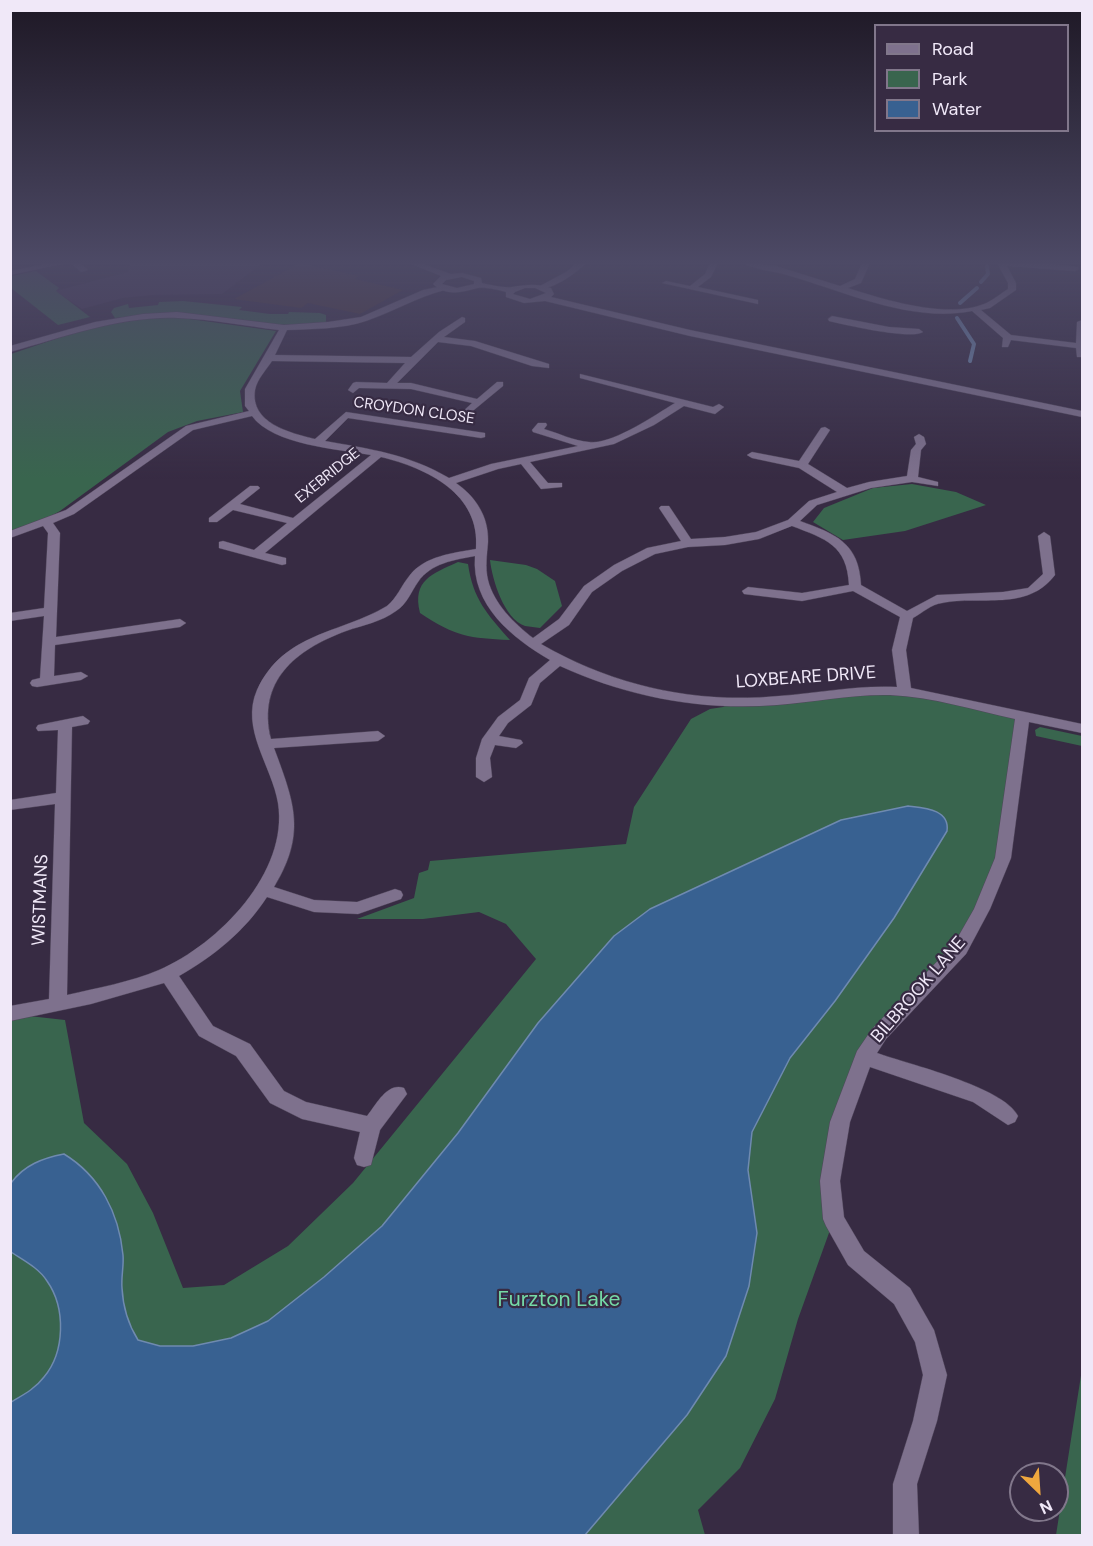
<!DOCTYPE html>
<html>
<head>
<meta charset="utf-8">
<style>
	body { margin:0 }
	#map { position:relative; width:1093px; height:1546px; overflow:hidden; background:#372b43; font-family:"DM Sans",sans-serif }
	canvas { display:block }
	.frame { position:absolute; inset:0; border:12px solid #f0e8f8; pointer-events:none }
	.legend { position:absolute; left:874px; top:24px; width:195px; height:108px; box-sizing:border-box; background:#372b43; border:2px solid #81778b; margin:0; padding:8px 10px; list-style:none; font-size:18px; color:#f0e8f8 }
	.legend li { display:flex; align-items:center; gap:12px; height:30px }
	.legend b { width:30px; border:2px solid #81778b }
	.north { position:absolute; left:1009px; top:1462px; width:60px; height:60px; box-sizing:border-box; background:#372b43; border:2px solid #81778b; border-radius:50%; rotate:155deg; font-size:16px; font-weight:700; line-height:24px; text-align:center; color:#f0e8f8 }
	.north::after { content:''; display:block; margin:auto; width:21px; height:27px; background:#efa73e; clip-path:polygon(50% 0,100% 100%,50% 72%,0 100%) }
</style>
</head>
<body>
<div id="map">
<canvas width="1093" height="1546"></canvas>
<div class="frame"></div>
<ul class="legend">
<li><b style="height:8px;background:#7e718d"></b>Road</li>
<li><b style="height:16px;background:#39654e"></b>Park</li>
<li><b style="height:16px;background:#386191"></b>Water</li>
</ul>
<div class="north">N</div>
</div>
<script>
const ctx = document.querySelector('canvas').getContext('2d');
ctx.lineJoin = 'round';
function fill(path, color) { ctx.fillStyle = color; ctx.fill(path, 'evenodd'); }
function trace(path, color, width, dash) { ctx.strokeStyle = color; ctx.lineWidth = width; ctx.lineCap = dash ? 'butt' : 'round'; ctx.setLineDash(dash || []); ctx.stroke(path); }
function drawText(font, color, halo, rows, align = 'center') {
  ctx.font = font + ' "DM Sans",sans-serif'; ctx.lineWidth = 4.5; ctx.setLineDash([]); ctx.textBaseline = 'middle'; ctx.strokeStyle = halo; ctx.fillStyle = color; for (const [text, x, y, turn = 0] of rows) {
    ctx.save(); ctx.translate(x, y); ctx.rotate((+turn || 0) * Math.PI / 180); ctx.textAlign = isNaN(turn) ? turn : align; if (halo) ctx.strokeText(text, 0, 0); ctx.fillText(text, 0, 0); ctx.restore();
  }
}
fill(new Path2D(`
	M 300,263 L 359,276 L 355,279 L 403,290 L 360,314 L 308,303 L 301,308 L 234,299 Z`), '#473234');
fill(new Path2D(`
	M 130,263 L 263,263 L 222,294 L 153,295 L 123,298 L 82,309 L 55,291 L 128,272 Z`), '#423351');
fill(new Path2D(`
	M 36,271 L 59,288 L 56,291 L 90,317 L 58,325 L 11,288 L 11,276 Z
	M 183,301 L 242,307 L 239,310 L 270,314 L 288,314 L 289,312 L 320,313 L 326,315 L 326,323 L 285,325 L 258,324 L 176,313 L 115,318 L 111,312 L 114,308 L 128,304 L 129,308 L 158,305 L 159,302 Z
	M 175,317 L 276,331 L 240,391 L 243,412 L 197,421 L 168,432 L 60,511 L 29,528 L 11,534 L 11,354 L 88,328 L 142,319 Z
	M 912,484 L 956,492 L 986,505 L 905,531 L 843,540 L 813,522 L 824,508 L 873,488 Z
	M 490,560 L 526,565 L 537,569 L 555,581 L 562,606 L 540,628 C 535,627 530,627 525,626 C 504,619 492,579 490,560 Z
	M 458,562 L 468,564 C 473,599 487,614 510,640 C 469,638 456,637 420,613 C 412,580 432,574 458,562 Z
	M 905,692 L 1023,716 L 1003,858 L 960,949 L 879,1034 L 840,1122 L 834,1219 L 798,1319 L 775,1399 L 740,1468 L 698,1510 L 705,1535 L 11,1535 L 11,1014 L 65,1020 L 84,1123 L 127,1164 L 153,1213 L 183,1288 L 224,1285 L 288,1246 L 353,1183 L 536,959 L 506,924 L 479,912 L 423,919 L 357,919 L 414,898 L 419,873 L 428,870 L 430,861 L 626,844 L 634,807 L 691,719 L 710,709 L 723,707 L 734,701 Z
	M 1040,727 L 1082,736 L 1082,746 L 1036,736 L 1035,730 Z
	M 1082,1369 L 1082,1535 L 1056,1535 Z`), '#39654e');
const water = new Path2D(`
	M 908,806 C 924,808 950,809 947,831 L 894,918 L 835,1001 L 790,1058 L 752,1132 L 748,1170 L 757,1233 L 749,1286 L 726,1356 L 687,1415 L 585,1535 L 11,1535 L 11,1402 C 23,1395 35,1389 44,1377 C 65,1352 66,1308 47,1281 C 39,1268 23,1260 11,1252 L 11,1183 C 24,1165 43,1158 64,1154 C 100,1176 119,1213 123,1255 C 124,1266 121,1277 122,1288 C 123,1308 128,1324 138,1340 L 160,1346 L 193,1346 L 231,1338 L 268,1321 L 324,1277 L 382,1226 L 458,1133 L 538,1023 L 614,936 L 650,909 L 841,820 Z`);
fill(water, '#386191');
trace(water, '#6f8ab0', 1.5);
trace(new Path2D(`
	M 981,282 L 988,274 L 987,266
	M 960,303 L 977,288
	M 957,318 L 974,344 L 970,361`), '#6f8ab0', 4);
const minor = new Path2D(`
	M 51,263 L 67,263 L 10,275 L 10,271 Z
	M 71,263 L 80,263 L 88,270 L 81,272 Z
	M 577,263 L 586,263 C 578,272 549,293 538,287 L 566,272 Z
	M 710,263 L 718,263 L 711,277 L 698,287 L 758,300 L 758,304 L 662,283 L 666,281 L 690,286 L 705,274 Z
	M 743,263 L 776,266 L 840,286 L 855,279 L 862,263 L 870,263 L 861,283 L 848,288 C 885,300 947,319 984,304 C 992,301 1000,294 1008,289 L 1008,283 L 997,263 L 1040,263 L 1078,267 L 1079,269 L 1075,271 L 1007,266 L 1016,283 L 1016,290 L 990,308 L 981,310 L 1011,335 L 1076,343 L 1077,322 L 1082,320 L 1082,357 L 1077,357 L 1076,348 L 1011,340 L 1008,347 L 1002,347 L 1003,338 L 972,311 C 911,323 846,292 787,275 C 774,271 755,270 743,263 Z
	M 442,286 L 446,288 L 445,290 C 417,297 393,312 366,321 C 342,329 313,329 287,330 L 275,355 L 411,357 L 439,332 L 462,317 L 465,318 L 465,322 L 444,337 L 475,341 L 549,364 L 549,368 L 532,366 L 471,346 L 438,342 L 397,383 L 411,383 L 477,399 L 497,382 L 503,382 L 503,386 L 463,419 L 458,416 L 472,403 L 411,389 L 359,388 L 353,393 L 348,390 L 353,383 L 356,382 L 387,383 L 405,363 L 272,361 C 267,369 257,379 255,390 C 250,423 290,433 315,439 L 346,412 L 485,433 L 485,437 L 481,438 L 348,418 L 325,441 C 370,449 408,454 449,478 L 491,464 L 578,446 L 533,432 L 532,430 L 538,423 L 546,423 L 547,425 L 544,429 C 558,433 574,441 589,442 C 612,445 655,415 675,403 L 580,378 L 580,374 L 713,407 L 719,404 L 724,407 L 715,414 L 684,406 L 654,425 L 614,444 L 530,462 L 548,483 L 562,483 L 562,487 L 541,489 L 521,464 L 498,469 L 456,483 C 476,497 489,517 488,542 C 487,555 485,567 488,580 C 494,604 514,623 533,638 L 559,619 L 584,586 L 614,565 L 647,548 L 681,541 L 659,508 L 661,506 L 669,506 L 691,539 L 725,537 L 756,532 L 788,520 L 809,501 L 837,492 L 799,468 L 752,458 L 747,455 L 752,452 L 799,461 L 821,428 L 825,427 L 830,430 L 808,464 L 847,488 L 869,482 L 907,476 L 911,450 L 916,444 L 914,437 L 919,434 L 924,437 L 926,444 L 921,450 L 918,477 L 938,482 L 938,486 L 912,482 L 871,488 L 817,505 L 800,521 C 836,534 859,543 861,585 L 907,611 L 937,595 L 1003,592 L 1028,588 L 1043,574 L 1038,536 L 1044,532 L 1050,536 L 1055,575 C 1027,612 981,595 942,603 C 932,604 922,613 913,618 L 906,650 L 911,688 L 1082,724 L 1082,733 L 1029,722 L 1011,858 L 990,909 L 966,954 L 886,1039 L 877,1053 C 908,1064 1004,1087 1018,1116 L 1015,1122 L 1008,1125 L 973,1102 L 870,1067 L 850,1122 L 840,1181 L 844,1217 L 864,1251 L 910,1288 L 934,1330 L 947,1375 L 937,1421 L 917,1484 L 919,1536 L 893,1536 L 893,1484 L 913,1421 L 923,1375 L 915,1342 L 894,1304 L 848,1265 L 826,1226 L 823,1219 L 820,1181 L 830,1122 L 857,1051 L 872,1029 L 954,944 L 974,909 L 995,858 L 1015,719 C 974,710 933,697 890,695 C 852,694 815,702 777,705 C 701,711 628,697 560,666 L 540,683 L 531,705 L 508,723 L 499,736 L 521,740 L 523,743 L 516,748 L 495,745 L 490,758 L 492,777 L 484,782 L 476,777 L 476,758 L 482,739 L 498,717 L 520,700 L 529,678 L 550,660 C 512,638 471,605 475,556 C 454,560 431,563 418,582 C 411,592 407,604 396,611 C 381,622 363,625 346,631 C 295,650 257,681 271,739 L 378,731 L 385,736 L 378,741 L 274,748 C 294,802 307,833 274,887 L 314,900 L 357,902 L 395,889 L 401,891 L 403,895 L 401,899 L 358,914 L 314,912 L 267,897 C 245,931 214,956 179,976 L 213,1026 L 250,1044 L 284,1091 L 306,1102 L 367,1116 C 376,1105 387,1082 404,1088 L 407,1094 L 380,1130 L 371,1165 L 364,1167 L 357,1165 L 354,1158 L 360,1132 L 302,1119 L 270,1103 L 236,1056 L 199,1036 L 164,983 L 91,1004 L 10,1021 L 10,1006 L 49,999 L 55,804 L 10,810 L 10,800 L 56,793 L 58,730 L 38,731 L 36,728 L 38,725 L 83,716 L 90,721 L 88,724 L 72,727 L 67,995 C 97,988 131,982 159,970 C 219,944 289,872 278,803 C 272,766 240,729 257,690 C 284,632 340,634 387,606 C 397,598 401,586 410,575 C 425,556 453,553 476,549 C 481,494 427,468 381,457 L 265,553 L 286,558 L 286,564 L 282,565 L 219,548 L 219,542 L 223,541 L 254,550 L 287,523 L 233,510 L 217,522 L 209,522 L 209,518 L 250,486 L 258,486 L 260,488 L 240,504 L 293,518 L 371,455 C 338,449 273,445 252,416 L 193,430 L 74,514 L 53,523 L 60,533 L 56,637 L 180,619 L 186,623 L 180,627 L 55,645 L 54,676 L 81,672 L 88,676 L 81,680 L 37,687 L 32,686 L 30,683 L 32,680 L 40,678 L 44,616 L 10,621 L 10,613 L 44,608 L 48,533 L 43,526 L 10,538 L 10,531 L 66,510 L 186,426 L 249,411 L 245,406 L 245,389 L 279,330 C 245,326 211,319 178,318 C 120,316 65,337 10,352 L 10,346 L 95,322 L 143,314 L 177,312 L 284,325 L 328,322 L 361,317 L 423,290 ZM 792,526 C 826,539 847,545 849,585 L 802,593 L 748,587 L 742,591 L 744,594 L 802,601 L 853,591 L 900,617 L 892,650 L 897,687 C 858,685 818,693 779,696 C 695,704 614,686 541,644 L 569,625 L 592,592 L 622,571 L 655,554 L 688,547 L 725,545 L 759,539 Z
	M 832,316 L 889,327 L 919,329 L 923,332 C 911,340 846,325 829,321 L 828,319 Z`);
const tertiary = new Path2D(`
	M 409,263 L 420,263 L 451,274 L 462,273 L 481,278 L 482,283 C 491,285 503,288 512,287 C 527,285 535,283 551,288 L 554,294 L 551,297 L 690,330 L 1082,411 L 1082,417 L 690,336 L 545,301 L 524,303 L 506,297 L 506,292 C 498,290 486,287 478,288 C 462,292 447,297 433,284 L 441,276 ZM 462,277 L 474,281 L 474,284 L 457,288 L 442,284 L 446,280 ZM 525,288 L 535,288 L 546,293 L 530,299 L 513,294 L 515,292 Z`);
trace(minor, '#50465b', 1);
trace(tertiary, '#50465b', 1);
fill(minor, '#7e718d');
fill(tertiary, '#7e718d');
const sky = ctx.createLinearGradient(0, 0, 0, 479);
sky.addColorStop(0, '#1e1825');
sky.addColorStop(0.55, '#4d4a66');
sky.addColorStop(1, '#4d4a6600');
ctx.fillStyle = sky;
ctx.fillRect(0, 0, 1093, 479);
drawText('15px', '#f0e8f8', '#372b43', [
	["CROYDON CLOSE",414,411,8],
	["EXEBRIDGE",328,476,-39]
]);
drawText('18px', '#f0e8f8', '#372b43', [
	["LOXBEARE DRIVE",806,678,-4],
	["WISTMANS",41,900,-88],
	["BILBROOK LANE",919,990,-49]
]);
drawText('21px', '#75daa7', '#372b43', [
	["Furzton Lake",559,1300]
]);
</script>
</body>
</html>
